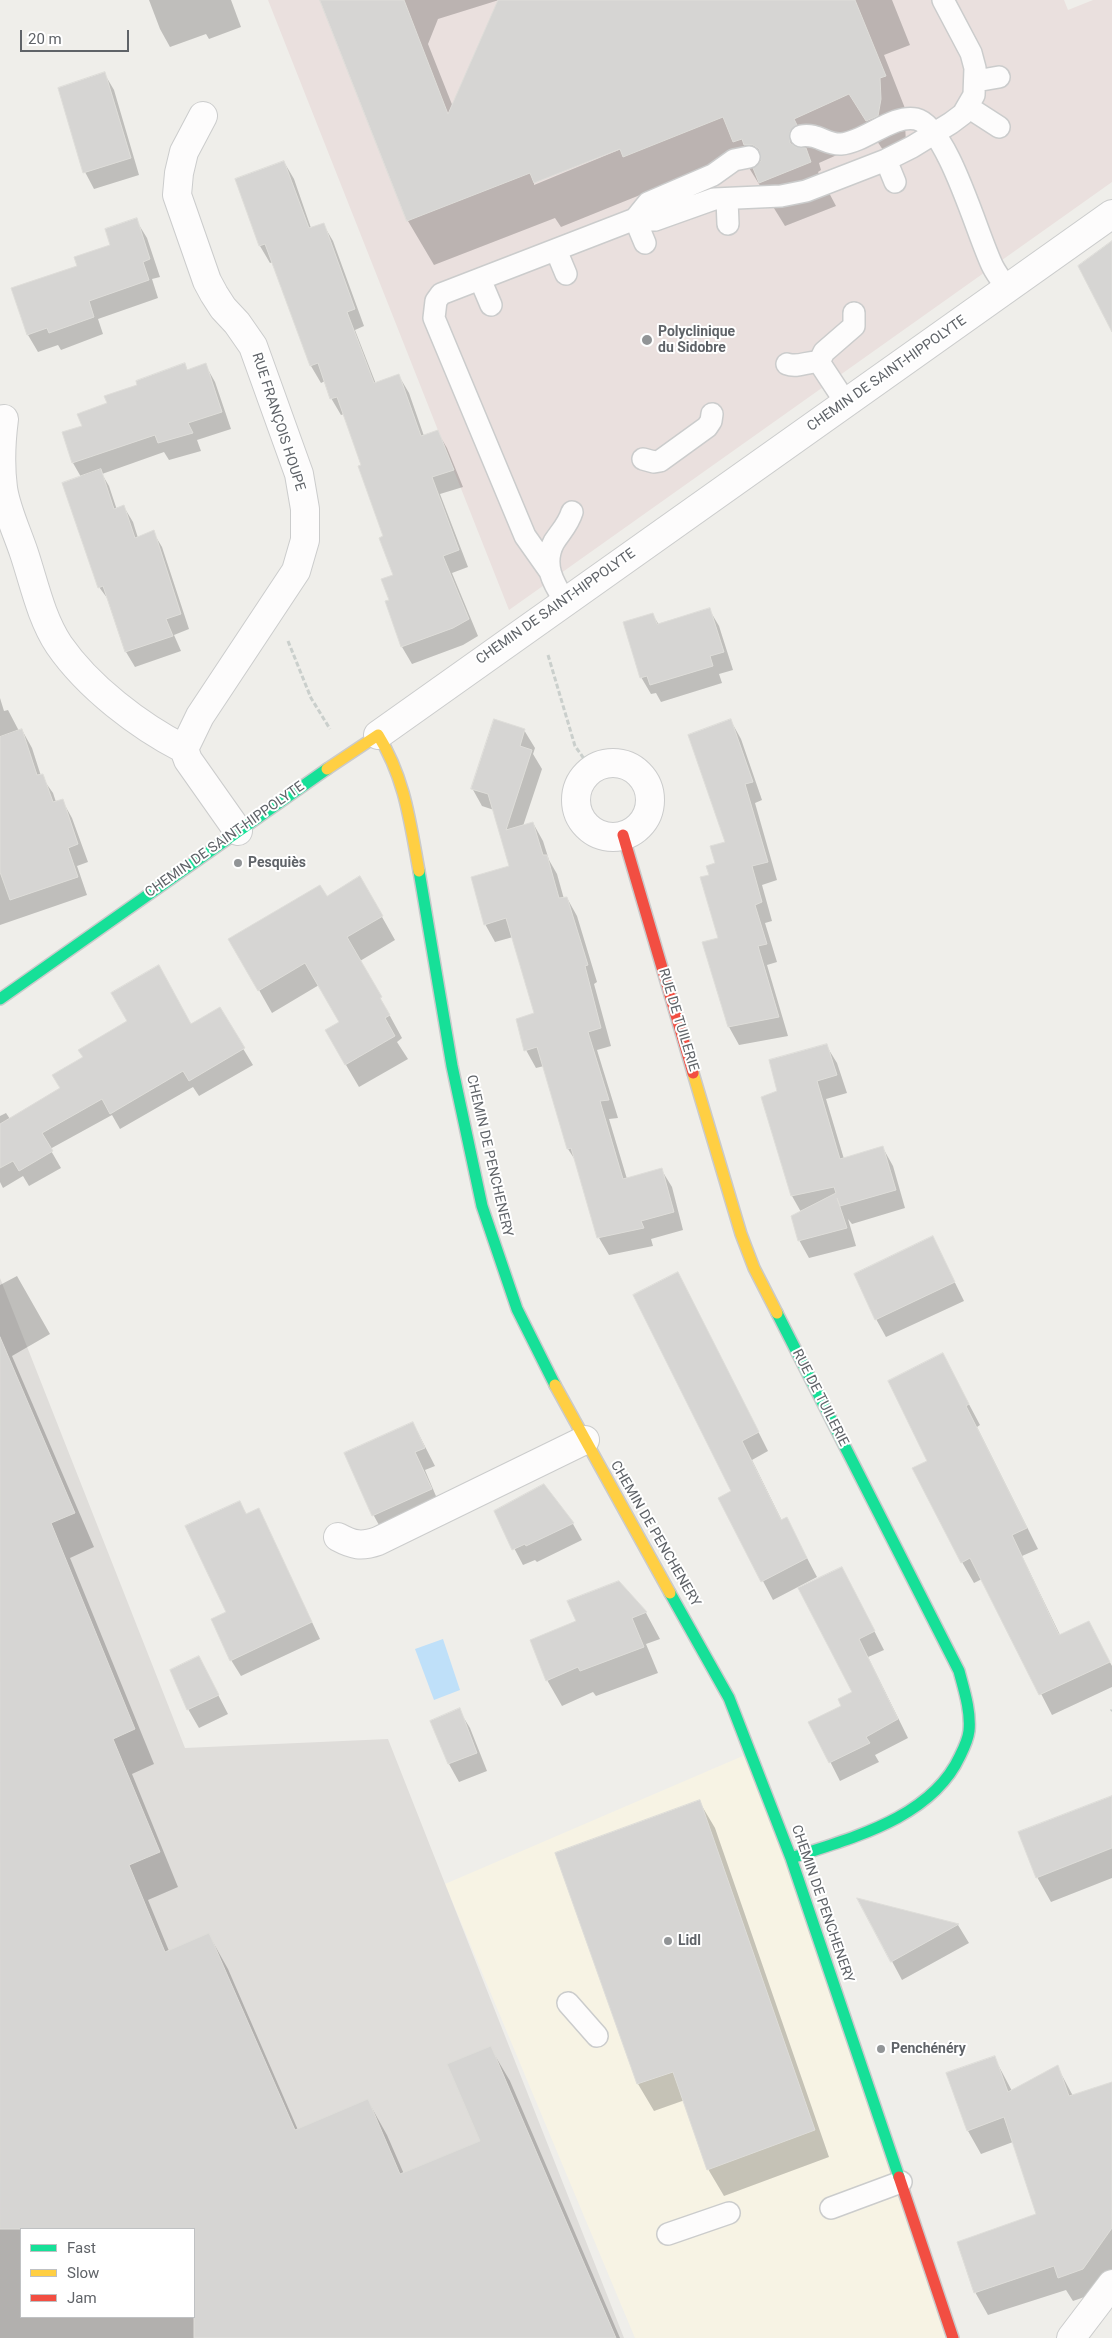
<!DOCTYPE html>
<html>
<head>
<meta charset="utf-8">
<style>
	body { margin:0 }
	#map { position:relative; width:1112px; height:2338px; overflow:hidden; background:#efeeea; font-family:Roboto,sans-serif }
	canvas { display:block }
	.legend { position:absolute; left:20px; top:2228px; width:175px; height:90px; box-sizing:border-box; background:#fff; border:1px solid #bfc1c3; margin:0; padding:6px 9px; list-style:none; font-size:15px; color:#5f6368 }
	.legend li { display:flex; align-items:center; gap:10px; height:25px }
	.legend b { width:25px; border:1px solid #bfc1c3 }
	.scale { position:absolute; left:20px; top:30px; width:109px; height:22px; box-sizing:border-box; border:2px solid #5f6368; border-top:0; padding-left:6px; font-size:15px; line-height:18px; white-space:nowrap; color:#5f6368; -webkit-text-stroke:4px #fff; paint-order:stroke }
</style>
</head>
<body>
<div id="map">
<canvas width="1112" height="2338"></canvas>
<ul class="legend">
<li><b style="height:6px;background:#16e098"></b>Fast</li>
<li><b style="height:6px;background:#ffcf43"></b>Slow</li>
<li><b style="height:6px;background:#f24e42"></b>Jam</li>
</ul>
<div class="scale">20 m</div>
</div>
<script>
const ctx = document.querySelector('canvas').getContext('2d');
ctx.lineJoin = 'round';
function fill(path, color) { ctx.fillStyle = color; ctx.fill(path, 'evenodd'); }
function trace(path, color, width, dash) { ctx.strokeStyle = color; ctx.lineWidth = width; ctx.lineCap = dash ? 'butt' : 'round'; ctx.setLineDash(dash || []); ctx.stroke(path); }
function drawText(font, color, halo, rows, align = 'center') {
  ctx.font = font + ' Roboto,sans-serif'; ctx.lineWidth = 4; ctx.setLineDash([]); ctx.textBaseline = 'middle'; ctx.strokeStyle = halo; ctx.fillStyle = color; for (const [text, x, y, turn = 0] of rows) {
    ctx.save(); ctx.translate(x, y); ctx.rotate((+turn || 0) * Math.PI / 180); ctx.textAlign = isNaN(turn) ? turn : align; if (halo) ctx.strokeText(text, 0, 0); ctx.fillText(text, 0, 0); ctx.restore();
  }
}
fill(new Path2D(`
	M 752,1752 L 953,2338 L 635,2338 L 445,1884 Z`), '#f7f3e4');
fill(new Path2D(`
	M 0,1278 L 185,1748 L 388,1739 L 624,2338 L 0,2338 ZM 21,2229 L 194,2229 L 194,2317 L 21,2317 Z`), '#dfddda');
fill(new Path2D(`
	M 268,0 L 1064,0 L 1068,10 L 1093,0 L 1112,0 L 1112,182 L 509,610 Z`), '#eae0de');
fill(new Path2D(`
	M 443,1639 L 460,1690 L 434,1700 L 415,1649 Z`), '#bfe0f9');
fill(new Path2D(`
	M 149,0 L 231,0 L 241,27 L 209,39 L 206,34 L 170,47 L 160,29 Z
	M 321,0 L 892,0 L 910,45 L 884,55 L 910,121 L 905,123 L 906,144 L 893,165 L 875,138 L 819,163 L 821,170 L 818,172 L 836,206 L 785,226 L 746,163 L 645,193 L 561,227 L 555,218 L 434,265 L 408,221 ZM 499,0 L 453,107 L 428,44 L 438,19 ZM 625,145 L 626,147 L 534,185 L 534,182 Z
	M 104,73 L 114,90 L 139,175 L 94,189 L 85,172 Z
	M 284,162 L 294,179 L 311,228 L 323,224 L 333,241 L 364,326 L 355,330 L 376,384 L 399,376 L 409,393 L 424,436 L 437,431 L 447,448 L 463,487 L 440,494 L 468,567 L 452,573 L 478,636 L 463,645 L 412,664 L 402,647 L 386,602 L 390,601 L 395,575 L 385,537 L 344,414 L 341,415 L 331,398 L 325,381 L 321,383 L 311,366 L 273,262 L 270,263 L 260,246 Z
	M 136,220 L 147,238 L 160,277 L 152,279 L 158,298 L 98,319 L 103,334 L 61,350 L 58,345 L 38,352 L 28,335 L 13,289 L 79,267 L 111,246 Z
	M 185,364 L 188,371 L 205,364 L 215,382 L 231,429 L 197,440 L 201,451 L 169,460 L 164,452 L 102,474 L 109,486 L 117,510 L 124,507 L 133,522 L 138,538 L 153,532 L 162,547 L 189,629 L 174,635 L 181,651 L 135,667 L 126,652 L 110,602 L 99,587 L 81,477 L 73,463 L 64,433 L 83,427 L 109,404 L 139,385 Z
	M 709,609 L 719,626 L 733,670 L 719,674 L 722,683 L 661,702 L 656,693 L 651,694 L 641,677 L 653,615 L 659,625 Z
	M 0,698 L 4,711 L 8,710 L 19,731 L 22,730 L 32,748 L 41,776 L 53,793 L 56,802 L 62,800 L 72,818 L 88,862 L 77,866 L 87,895 L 0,925 Z
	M 731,721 L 741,739 L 762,800 L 755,803 L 777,880 L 762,885 L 772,921 L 765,923 L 777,962 L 767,965 L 788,1036 L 739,1045 L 729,1027 L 704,943 L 719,938 L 710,875 L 727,843 Z
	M 524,730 L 535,748 L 533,754 L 542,769 L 523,826 L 533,823 L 543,841 L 549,860 L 557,874 L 564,899 L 567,898 L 577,916 L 597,982 L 594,984 L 611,1046 L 597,1050 L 618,1118 L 609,1119 L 627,1179 L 661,1169 L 672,1187 L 683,1230 L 651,1239 L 653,1246 L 609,1255 L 599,1238 L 577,1163 L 568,1149 L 544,1066 L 536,1068 L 526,1050 L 536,1014 L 513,937 L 495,942 L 485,924 L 511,867 L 494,810 L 482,806 L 472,788 Z
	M 360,878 L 395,940 L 360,961 L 402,1038 L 397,1042 L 408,1059 L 359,1087 L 326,1031 L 340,1022 L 319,985 L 272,1013 L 230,939 L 327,898 Z
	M 219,1009 L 253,1065 L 199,1096 L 193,1087 L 120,1129 L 112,1115 L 50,1149 L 61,1168 L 29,1186 L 23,1176 L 3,1188 L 0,1182 L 0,1116 L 6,1113 L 10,1119 Z
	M 826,1045 L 837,1063 L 847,1093 L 826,1099 L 844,1159 L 883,1148 L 893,1166 L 905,1208 L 852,1224 L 848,1219 L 856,1246 L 809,1258 L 799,1240 L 801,1212 L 792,1196 L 779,1092 Z
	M 933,1238 L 964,1301 L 886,1337 L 876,1319 Z
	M 17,1276 L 50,1334 L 12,1356 L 94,1547 L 70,1558 L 154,1764 L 132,1774 L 178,1887 L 148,1900 L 169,1951 L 209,1935 L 228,1969 L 298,2130 L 368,2101 L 387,2135 L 404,2174 L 482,2142 L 490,2047 L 510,2081 L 620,2338 L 0,2338 L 0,1285 ZM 21,2229 L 194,2229 L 194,2317 L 21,2317 Z
	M 688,1292 L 768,1451 L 752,1460 L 782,1521 L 796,1537 L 817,1577 L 773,1600 L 719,1498 L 732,1492 Z
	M 954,1376 L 980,1425 L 977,1427 L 1038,1549 L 1022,1556 L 1060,1635 L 1088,1622 L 1112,1666 L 1112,1687 L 1052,1715 L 982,1579 L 974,1583 L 962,1562 L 928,1462 Z
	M 413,1423 L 435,1466 L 425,1470 L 441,1508 L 384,1534 L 374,1516 L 346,1453 Z
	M 240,1503 L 247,1515 L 259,1510 L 320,1639 L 241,1676 L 231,1660 L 227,1612 Z
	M 495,1512 L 573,1524 L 582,1540 L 537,1562 L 535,1560 L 523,1565 Z
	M 842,1568 L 884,1650 L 868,1657 L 908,1738 L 875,1755 L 879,1762 L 840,1781 L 810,1722 L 842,1707 L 854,1693 Z
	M 619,1582 L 646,1613 L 660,1639 L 646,1644 L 658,1673 L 596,1696 L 593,1692 L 562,1706 L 547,1680 L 578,1622 Z
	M 199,1658 L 228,1714 L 199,1728 L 188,1709 Z
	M 459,1710 L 470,1728 L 487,1771 L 459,1782 L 449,1764 L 431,1721 Z
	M 1112,1797 L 1112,1878 L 1051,1902 L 1037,1877 Z
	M 699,1801 L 715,1828 L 829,2157 L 724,2196 L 708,2169 L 685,2100 L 654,2111 L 638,2084 L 557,1854 Z
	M 859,1900 L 958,1925 L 969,1943 L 902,1980 Z
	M 994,2057 L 1012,2091 L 1057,2066 L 1073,2096 L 1112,2083 L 1112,2270 L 1096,2293 L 1073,2301 L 1066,2290 L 988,2315 L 975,2292 L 1038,2215 L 1013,2142 L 981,2154 L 968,2131 L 948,2074 Z`), '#0003');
const building = new Path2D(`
	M 320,0 L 404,0 L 448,114 L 498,0 L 855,0 L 886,76 L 880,78 L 881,99 L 878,116 L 866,121 L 849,94 L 794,119 L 797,125 L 790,131 L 790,143 L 796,147 L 806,148 L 811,162 L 759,183 L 753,168 L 761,161 L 759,149 L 753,145 L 744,145 L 742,139 L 733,142 L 723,117 L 623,157 L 620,149 L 534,183 L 530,173 L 407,221 Z
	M 105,72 L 131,158 L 83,173 L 58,88 Z
	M 284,161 L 309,228 L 324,223 L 355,309 L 347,312 L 374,383 L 399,374 L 421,436 L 438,430 L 454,470 L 432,477 L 459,550 L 443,556 L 469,619 L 453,628 L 401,647 L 385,601 L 389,600 L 381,579 L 393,575 L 379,538 L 383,536 L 358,466 L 361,465 L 337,397 L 330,399 L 318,363 L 310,366 L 265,244 L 259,246 L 235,179 Z
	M 137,218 L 150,259 L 143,262 L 149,280 L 89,301 L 94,317 L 49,333 L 47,328 L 27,335 L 11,288 L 77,266 L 74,257 L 110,245 L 105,229 Z
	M 1112,241 L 1112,332 L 1078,266 Z
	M 185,363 L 187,370 L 206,363 L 222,412 L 188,423 L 193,433 L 158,443 L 155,435 L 72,463 L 62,432 L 82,426 L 77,414 L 107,403 L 104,396 L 137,385 L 136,381 Z
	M 101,469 L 114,509 L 124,505 L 135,538 L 154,530 L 181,614 L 166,619 L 173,636 L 125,652 L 103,586 L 98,588 L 62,483 Z
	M 710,608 L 724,652 L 710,656 L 713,666 L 650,685 L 647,676 L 640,678 L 623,622 L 653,613 L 657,624 Z
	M 494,719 L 525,729 L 520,746 L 532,750 L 506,830 L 533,822 L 543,855 L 547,855 L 559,898 L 567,897 L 588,965 L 585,966 L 601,1028 L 588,1032 L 609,1100 L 600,1101 L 623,1179 L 662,1168 L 674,1212 L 641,1221 L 644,1228 L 597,1238 L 571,1148 L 567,1149 L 537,1047 L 524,1051 L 516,1019 L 534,1013 L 506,918 L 484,925 L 471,877 L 509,866 L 488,794 L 471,789 Z
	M 731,719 L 753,782 L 745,784 L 768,862 L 752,866 L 762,902 L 755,905 L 767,944 L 758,946 L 779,1017 L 728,1027 L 702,942 L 718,938 L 700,877 L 709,875 L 706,866 L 715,863 L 710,846 L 725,842 L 688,735 Z
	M 22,729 L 37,775 L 43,774 L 53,802 L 63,799 L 78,844 L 68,848 L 78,877 L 10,900 L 0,872 L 0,737 Z
	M 360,876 L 383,916 L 347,937 L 382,997 L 380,998 L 390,1015 L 385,1018 L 395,1036 L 345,1065 L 325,1030 L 339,1022 L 305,963 L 258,991 L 228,939 L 320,885 L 327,896 Z
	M 159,965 L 191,1024 L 220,1007 L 245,1048 L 189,1081 L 183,1071 L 110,1114 L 102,1099 L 42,1133 L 53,1151 L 19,1171 L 13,1161 L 0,1168 L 0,1124 L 60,1088 L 52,1075 L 83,1057 L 78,1050 L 127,1021 L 111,993 Z
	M 827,1044 L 837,1075 L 817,1081 L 840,1159 L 883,1146 L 896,1190 L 840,1206 L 837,1198 L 847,1228 L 798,1241 L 791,1216 L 836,1193 L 834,1187 L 791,1196 L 761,1097 L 777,1091 L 769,1060 Z
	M 933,1236 L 955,1282 L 875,1320 L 854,1274 Z
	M 678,1272 L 759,1432 L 742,1441 L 781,1520 L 787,1517 L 807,1558 L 761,1582 L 718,1498 L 731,1491 L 633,1295 Z
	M 0,1337 L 75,1513 L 51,1523 L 135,1729 L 113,1739 L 160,1852 L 129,1865 L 165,1952 L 209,1933 L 295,2130 L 368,2099 L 400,2174 L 480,2141 L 447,2064 L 491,2046 L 616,2338 L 194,2338 L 194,2229 L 0,2229 Z
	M 943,1353 L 969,1404 L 966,1406 L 1027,1528 L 1012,1535 L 1059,1635 L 1089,1621 L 1110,1662 L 1039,1695 L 970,1558 L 961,1563 L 912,1468 L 927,1461 L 888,1381 Z
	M 413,1422 L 425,1448 L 415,1452 L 432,1489 L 372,1516 L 344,1453 Z
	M 544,1484 L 574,1523 L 526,1546 L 525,1544 L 512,1550 L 494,1511 Z
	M 240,1501 L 246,1514 L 259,1508 L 312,1622 L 230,1661 L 211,1619 L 226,1612 L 185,1526 Z
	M 842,1567 L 875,1631 L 859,1639 L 898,1719 L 866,1737 L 870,1743 L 829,1763 L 808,1722 L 841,1706 L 838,1699 L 852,1692 L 798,1588 Z
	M 619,1581 L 647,1612 L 632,1618 L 644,1647 L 580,1671 L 578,1667 L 546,1681 L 530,1640 L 576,1621 L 567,1601 Z
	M 199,1656 L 219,1695 L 187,1710 L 170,1670 Z
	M 460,1708 L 477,1753 L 448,1764 L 430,1721 Z
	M 1112,1796 L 1112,1848 L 1036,1878 L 1018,1832 Z
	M 700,1800 L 815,2130 L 707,2170 L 673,2072 L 637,2084 L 555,1853 Z
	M 857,1898 L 959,1924 L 891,1962 Z
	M 995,2056 L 1008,2092 L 1058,2065 L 1069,2096 L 1112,2082 L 1112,2228 L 1083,2269 L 1058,2278 L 1054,2266 L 974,2293 L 957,2242 L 1036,2214 L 1004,2117 L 967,2131 L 946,2073 Z`);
fill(building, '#d6d5d3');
trace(building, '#deddd9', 1);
const lane = new Path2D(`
	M 976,81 L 999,77
	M 968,107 L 999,127
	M 801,136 C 818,133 826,145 841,144 C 865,142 893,114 916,119 C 948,126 978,238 993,267 C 997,275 1003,282 1008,289
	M 886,160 L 895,182
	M 727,199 L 728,224
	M 645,243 L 635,219 L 648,203 L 713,175 L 734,160 L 749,157
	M 556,250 L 566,274
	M 480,279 L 491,305
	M 819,362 L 846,403
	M 787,364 C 798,368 808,361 819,362 L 824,352 L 854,326 L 854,313
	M 643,459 L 654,462 L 660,461 L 707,427 L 711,421 L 712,414
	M 549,570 L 525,536 L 434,318 L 436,301 L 441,294 L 635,219 L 655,220 L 714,199 L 781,196 L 806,191 L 886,160 L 912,147 L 951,123 L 963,114 L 974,95 L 975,68 L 971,53 L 943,0
	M 565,601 C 553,583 542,564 554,542 C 561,531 568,525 572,512
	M 568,2003 L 597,2036
	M 831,2208 L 901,2182
	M 668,2234 L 729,2213`);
const street = new Path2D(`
	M 4,419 C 1,442 0,465 3,488 C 6,509 17,532 24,553 C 34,583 41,618 59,645 C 88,687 139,726 184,749 L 188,760 L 238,831
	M 378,735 L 1112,214
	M 184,749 L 200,716 L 296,571 L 305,540 L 305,509 L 299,474 L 253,346 L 237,323 L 223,308 L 214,294 L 207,281 L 177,195 L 179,173 L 184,152 L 203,116
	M576 800a37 37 0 1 1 74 0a37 37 0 1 1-74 0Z
	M 338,1537 C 353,1545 361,1547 378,1541 L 585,1440
	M 1071,2338 L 1112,2284`);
const fast = new Path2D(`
	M 419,871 L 452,1066 L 482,1206 L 517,1309 L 555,1385
	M 0,999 L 327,769
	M 777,1313 L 959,1671 C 964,1690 971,1711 969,1731 C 968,1740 964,1748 960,1756 C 931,1819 850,1838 791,1858
	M 670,1593 L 729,1698 L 791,1858 L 899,2177`);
const slow = new Path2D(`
	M 327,769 L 378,735 C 405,778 410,822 419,871
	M 693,1073 L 741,1234 L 754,1268 L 777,1313
	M 555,1385 L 670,1593`);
const jam = new Path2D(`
	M 623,835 L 693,1073
	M 899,2177 L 953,2338`);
trace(lane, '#cbcccc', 24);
trace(street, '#cbcccc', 30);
trace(fast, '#cacacb', 14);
trace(slow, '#cacacb', 14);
trace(jam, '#cacacb', 14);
trace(new Path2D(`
	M 288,641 L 311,698 L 330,729
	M 548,655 L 575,746 L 592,770
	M 1111,1711 L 1112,1710`), '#cacfcc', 3, [5, 2.5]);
trace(lane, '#fdfcfc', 21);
trace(street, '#fdfcfc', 28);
trace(fast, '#16e098', 11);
trace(slow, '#ffcf43', 11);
trace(jam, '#f24e42', 11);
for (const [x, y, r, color] of [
	[647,340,6,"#919496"],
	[238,863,5,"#919496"],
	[668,1941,5,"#919496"],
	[881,2049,5,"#919496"]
]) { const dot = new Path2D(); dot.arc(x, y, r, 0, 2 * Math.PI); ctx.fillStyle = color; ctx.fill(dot); trace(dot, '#fff', 2); }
drawText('bold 14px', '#5f6368', '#fff', [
	["Polyclinique",658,332],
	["du Sidobre",658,348],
	["Pesquiès",248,863],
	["Lidl",678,1941],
	["Penchénéry",891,2049]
], 'left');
drawText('14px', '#5f6368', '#fff', [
	["CHEMIN DE SAINT-HIPPOLYTE",887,374,-35],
	["RUE FRANÇOIS HOUPE",278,422,72],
	["CHEMIN DE SAINT-HIPPOLYTE",556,607,-35],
	["CHEMIN DE SAINT-HIPPOLYTE",225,840,-35],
	["RUE DE TUILERIE",678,1020,73],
	["CHEMIN DE PENCHENERY",489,1156,77],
	["RUE DE TUILERIE",820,1398,63],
	["CHEMIN DE PENCHENERY",655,1534,60],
	["CHEMIN DE PENCHENERY",822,1904,71]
]);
</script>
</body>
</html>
